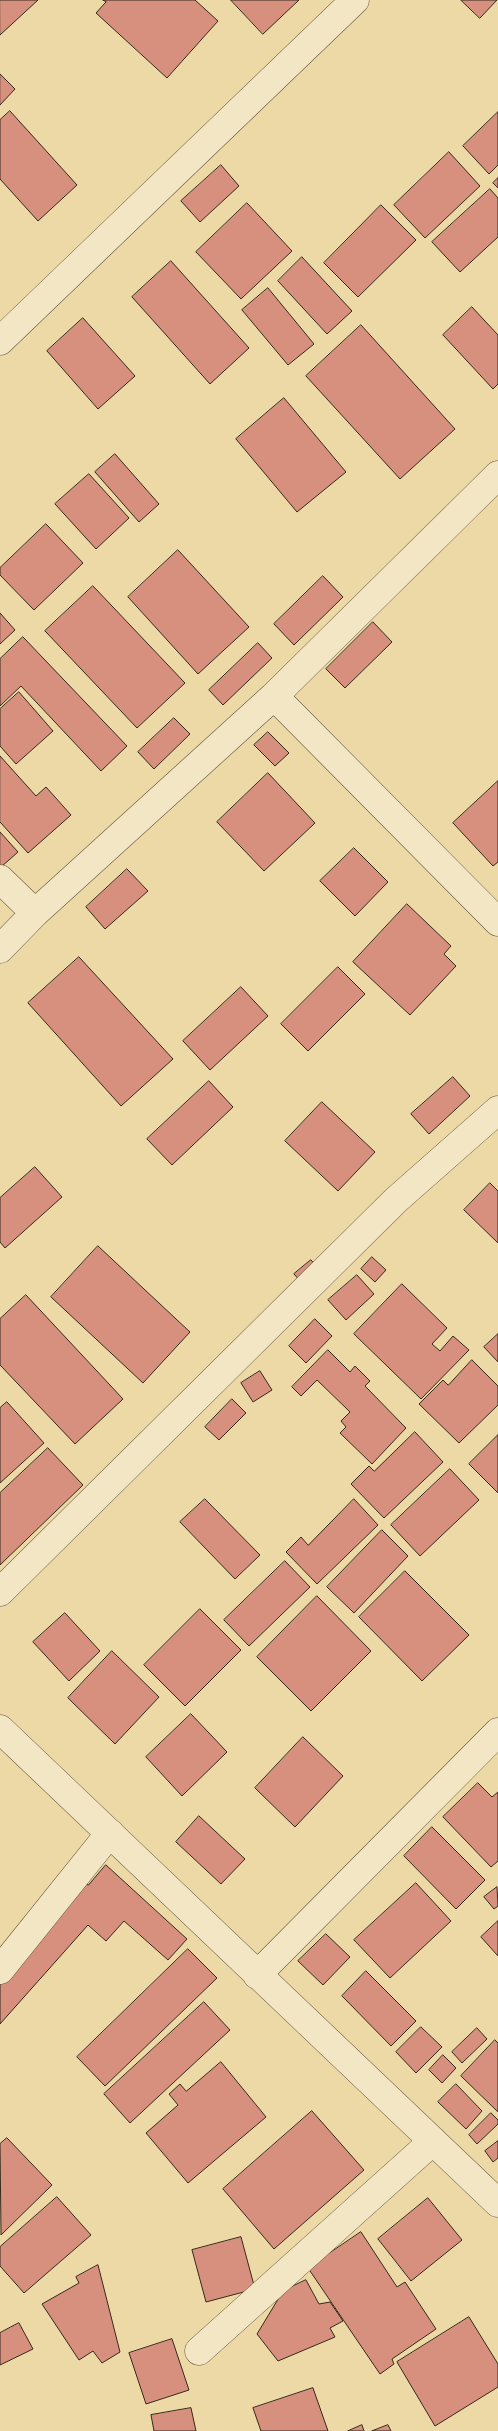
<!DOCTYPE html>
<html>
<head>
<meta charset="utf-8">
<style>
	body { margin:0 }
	canvas { display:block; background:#edd9a6 }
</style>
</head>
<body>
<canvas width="498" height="2431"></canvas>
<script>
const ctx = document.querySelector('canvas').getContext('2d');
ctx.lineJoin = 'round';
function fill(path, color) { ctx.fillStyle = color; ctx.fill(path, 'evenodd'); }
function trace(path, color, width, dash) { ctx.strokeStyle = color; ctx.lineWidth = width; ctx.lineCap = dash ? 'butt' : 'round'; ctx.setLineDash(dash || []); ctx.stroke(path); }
const building = new Path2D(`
	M 0,0 L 38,0 L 0,35 Z
	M 103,0 L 195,0 L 218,21 L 167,78 L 96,13 L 106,2 Z
	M 231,0 L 299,0 L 263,34 Z
	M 461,0 L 497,0 L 480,18 Z
	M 0,74 L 15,89 L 0,105 Z
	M 10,111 L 77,185 L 38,221 L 0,179 L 0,120 Z
	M 498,112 L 498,165 L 489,174 L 463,146 Z
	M 449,152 L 480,186 L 425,238 L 394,205 Z
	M 221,165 L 239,186 L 200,222 L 181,201 Z
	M 498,178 L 498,188 L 493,183 Z
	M 490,189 L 498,198 L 498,237 L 460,272 L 432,242 Z
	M 247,203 L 292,251 L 241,299 L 196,252 Z
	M 381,205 L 416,240 L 358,297 L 324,263 Z
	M 302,257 L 352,311 L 327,334 L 278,281 Z
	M 171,261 L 249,348 L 210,384 L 132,297 Z
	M 268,288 L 314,344 L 288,365 L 242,310 Z
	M 472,307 L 498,335 L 498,384 L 493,389 L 443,335 Z
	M 83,318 L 135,376 L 98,409 L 47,351 Z
	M 361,325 L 455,429 L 400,479 L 306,376 Z
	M 284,398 L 346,472 L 297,512 L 236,439 Z
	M 115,454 L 159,504 L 139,522 L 95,472 Z
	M 89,474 L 129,518 L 96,549 L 55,504 Z
	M 46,524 L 83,563 L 34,610 L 0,575 L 0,568 Z
	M 178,550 L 249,627 L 198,674 L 128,597 Z
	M 323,576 L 343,597 L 294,645 L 274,624 Z
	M 93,586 L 185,683 L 137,728 L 45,631 Z
	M 0,613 L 15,630 L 0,644 Z
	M 373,622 L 392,642 L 345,688 L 326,669 Z
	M 23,637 L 127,746 L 101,771 L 21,686 L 0,706 L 0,659 Z
	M 258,643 L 272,658 L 223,705 L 209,690 Z
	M 19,692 L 53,731 L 16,764 L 0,746 L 0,709 Z
	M 174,718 L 190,734 L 154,769 L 138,752 Z
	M 268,732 L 289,753 L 275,766 L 254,745 Z
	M 0,756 L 36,796 L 46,787 L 71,815 L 28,853 L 0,822 Z
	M 268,773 L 315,823 L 264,871 L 217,822 Z
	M 498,781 L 498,862 L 493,866 L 453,823 Z
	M 0,832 L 18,852 L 1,867 L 0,866 Z
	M 354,848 L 388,882 L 355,916 L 320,881 Z
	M 127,869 L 148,891 L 105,929 L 86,907 Z
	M 407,904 L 451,946 L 444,954 L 456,966 L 410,1015 L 353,962 Z
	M 79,957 L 173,1059 L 121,1106 L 28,1003 Z
	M 338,967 L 365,994 L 308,1051 L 281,1024 Z
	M 241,987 L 268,1016 L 210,1070 L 183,1041 Z
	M 453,1077 L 470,1096 L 429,1134 L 411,1114 Z
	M 209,1081 L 233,1107 L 172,1165 L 147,1139 Z
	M 322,1102 L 375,1152 L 338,1191 L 285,1141 Z
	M 35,1167 L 62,1197 L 5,1248 L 0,1242 L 0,1198 Z
	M 490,1183 L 498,1191 L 498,1243 L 464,1210 Z
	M 98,1246 L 190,1332 L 143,1383 L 51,1297 Z
	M 372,1257 L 386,1270 L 375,1282 L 361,1269 Z
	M 311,1260 L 318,1268 L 301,1282 L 294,1274 Z
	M 357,1275 L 374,1294 L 346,1320 L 328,1300 Z
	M 402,1284 L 447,1328 L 432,1344 L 440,1351 L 453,1336 L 469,1350 L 421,1399 L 354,1334 Z
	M 26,1295 L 123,1399 L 75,1444 L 0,1365 L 0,1319 Z
	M 315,1319 L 332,1336 L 306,1363 L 289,1346 Z
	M 498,1334 L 498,1362 L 484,1347 Z
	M 328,1350 L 350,1372 L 355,1366 L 370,1381 L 365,1386 L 406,1428 L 372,1464 L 340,1433 L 346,1427 L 341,1421 L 350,1412 L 317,1380 L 301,1396 L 292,1387 Z
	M 472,1360 L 498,1386 L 498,1405 L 459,1443 L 419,1404 L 443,1380 L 448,1385 Z
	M 260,1371 L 272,1390 L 253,1402 L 241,1383 Z
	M 232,1399 L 246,1413 L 219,1440 L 205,1427 Z
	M 7,1402 L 44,1443 L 0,1483 L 0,1408 Z
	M 415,1432 L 443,1462 L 384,1518 L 351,1484 L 369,1466 L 374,1471 Z
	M 498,1435 L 498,1493 L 469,1464 Z
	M 48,1448 L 83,1485 L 0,1565 L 0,1493 Z
	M 450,1469 L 479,1500 L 420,1556 L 391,1525 Z
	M 205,1499 L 260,1555 L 235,1579 L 180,1522 Z
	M 354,1499 L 378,1525 L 317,1584 L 286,1552 L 301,1537 L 308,1545 Z
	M 382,1530 L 408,1556 L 354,1613 L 327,1587 Z
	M 285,1561 L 310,1587 L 249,1646 L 224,1620 Z
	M 405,1571 L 469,1635 L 422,1681 L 359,1617 Z
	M 317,1596 L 371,1651 L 311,1711 L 257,1657 Z
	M 200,1609 L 241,1650 L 185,1706 L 144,1665 Z
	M 65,1613 L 100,1651 L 69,1681 L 33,1642 Z
	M 112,1651 L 159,1697 L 115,1744 L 68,1698 Z
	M 191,1714 L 227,1752 L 182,1796 L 146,1757 Z
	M 303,1737 L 343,1776 L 295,1827 L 255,1788 Z
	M 478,1783 L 492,1797 L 498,1792 L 498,1861 L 491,1867 L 443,1817 Z
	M 199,1816 L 245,1859 L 221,1884 L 176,1842 Z
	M 432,1827 L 485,1880 L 456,1909 L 404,1856 Z
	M 106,1865 L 187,1939 L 168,1960 L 124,1921 L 106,1941 L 88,1925 L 0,2024 L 0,1982 L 82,1880 L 88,1885 Z
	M 416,1883 L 451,1921 L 390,1978 L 354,1940 Z
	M 497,1887 L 498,1906 L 494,1909 L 484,1897 Z
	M 498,1921 L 498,1956 L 481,1937 Z
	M 326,1934 L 350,1957 L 323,1985 L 298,1961 Z
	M 188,1949 L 217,1978 L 105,2086 L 77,2057 Z
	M 366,1971 L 416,2021 L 391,2046 L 342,1996 Z
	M 204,2002 L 230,2030 L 130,2123 L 104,2094 Z
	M 421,2027 L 442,2047 L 416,2073 L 396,2052 Z
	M 477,2028 L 487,2039 L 462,2063 L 452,2052 Z
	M 495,2040 L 498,2043 L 498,2112 L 461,2076 Z
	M 443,2055 L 456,2068 L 442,2083 L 429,2070 Z
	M 221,2062 L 266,2117 L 188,2183 L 146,2133 L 178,2105 L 169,2094 L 180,2084 L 186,2091 Z
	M 456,2084 L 482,2111 L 466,2129 L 438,2102 Z
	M 312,2111 L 364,2170 L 274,2249 L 223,2189 Z
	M 491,2113 L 498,2120 L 498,2124 L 477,2144 L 469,2135 Z
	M 7,2138 L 52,2185 L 1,2235 L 0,2144 Z
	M 498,2141 L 498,2158 L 493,2162 L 485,2151 Z
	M 57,2197 L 91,2235 L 24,2293 L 0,2266 L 0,2247 Z
	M 428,2198 L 462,2240 L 411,2281 L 378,2239 Z
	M 361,2232 L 397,2287 L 405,2282 L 436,2329 L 392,2359 L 394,2364 L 380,2374 L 308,2268 Z
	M 241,2237 L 255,2289 L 206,2302 L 192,2250 Z
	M 98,2265 L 120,2352 L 102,2363 L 93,2351 L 79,2360 L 42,2304 L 79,2283 L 76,2277 Z
	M 306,2280 L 319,2304 L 330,2302 L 343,2321 L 330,2328 L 335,2337 L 278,2361 L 257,2334 L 283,2291 Z
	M 469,2317 L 498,2364 L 498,2387 L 435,2426 L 397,2362 Z
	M 19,2323 L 33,2349 L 0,2365 L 0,2333 Z
	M 172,2339 L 189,2390 L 146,2404 L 129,2353 Z
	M 313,2388 L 328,2431 L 261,2431 L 253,2408 Z
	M 191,2408 L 196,2431 L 154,2431 L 151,2415 Z
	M 362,2425 L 364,2431 L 348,2431 Z
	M 388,2425 L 391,2431 L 372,2431 Z`);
fill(building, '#d7907e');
trace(building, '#35291b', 1);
const minor = new Path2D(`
	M 0,341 L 355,0
	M 274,696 L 498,922
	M 0,879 L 35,913
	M 0,949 L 35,913 L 274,696 L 498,475
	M 0,1592 L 396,1200 L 498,1110
	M 0,1729 L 498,2203
	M 0,1970 L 110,1833
	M 257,1975 L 498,1732
	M 199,2351 L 433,2141`);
trace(minor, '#63553e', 29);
trace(minor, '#f3e6c5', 28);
</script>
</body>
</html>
